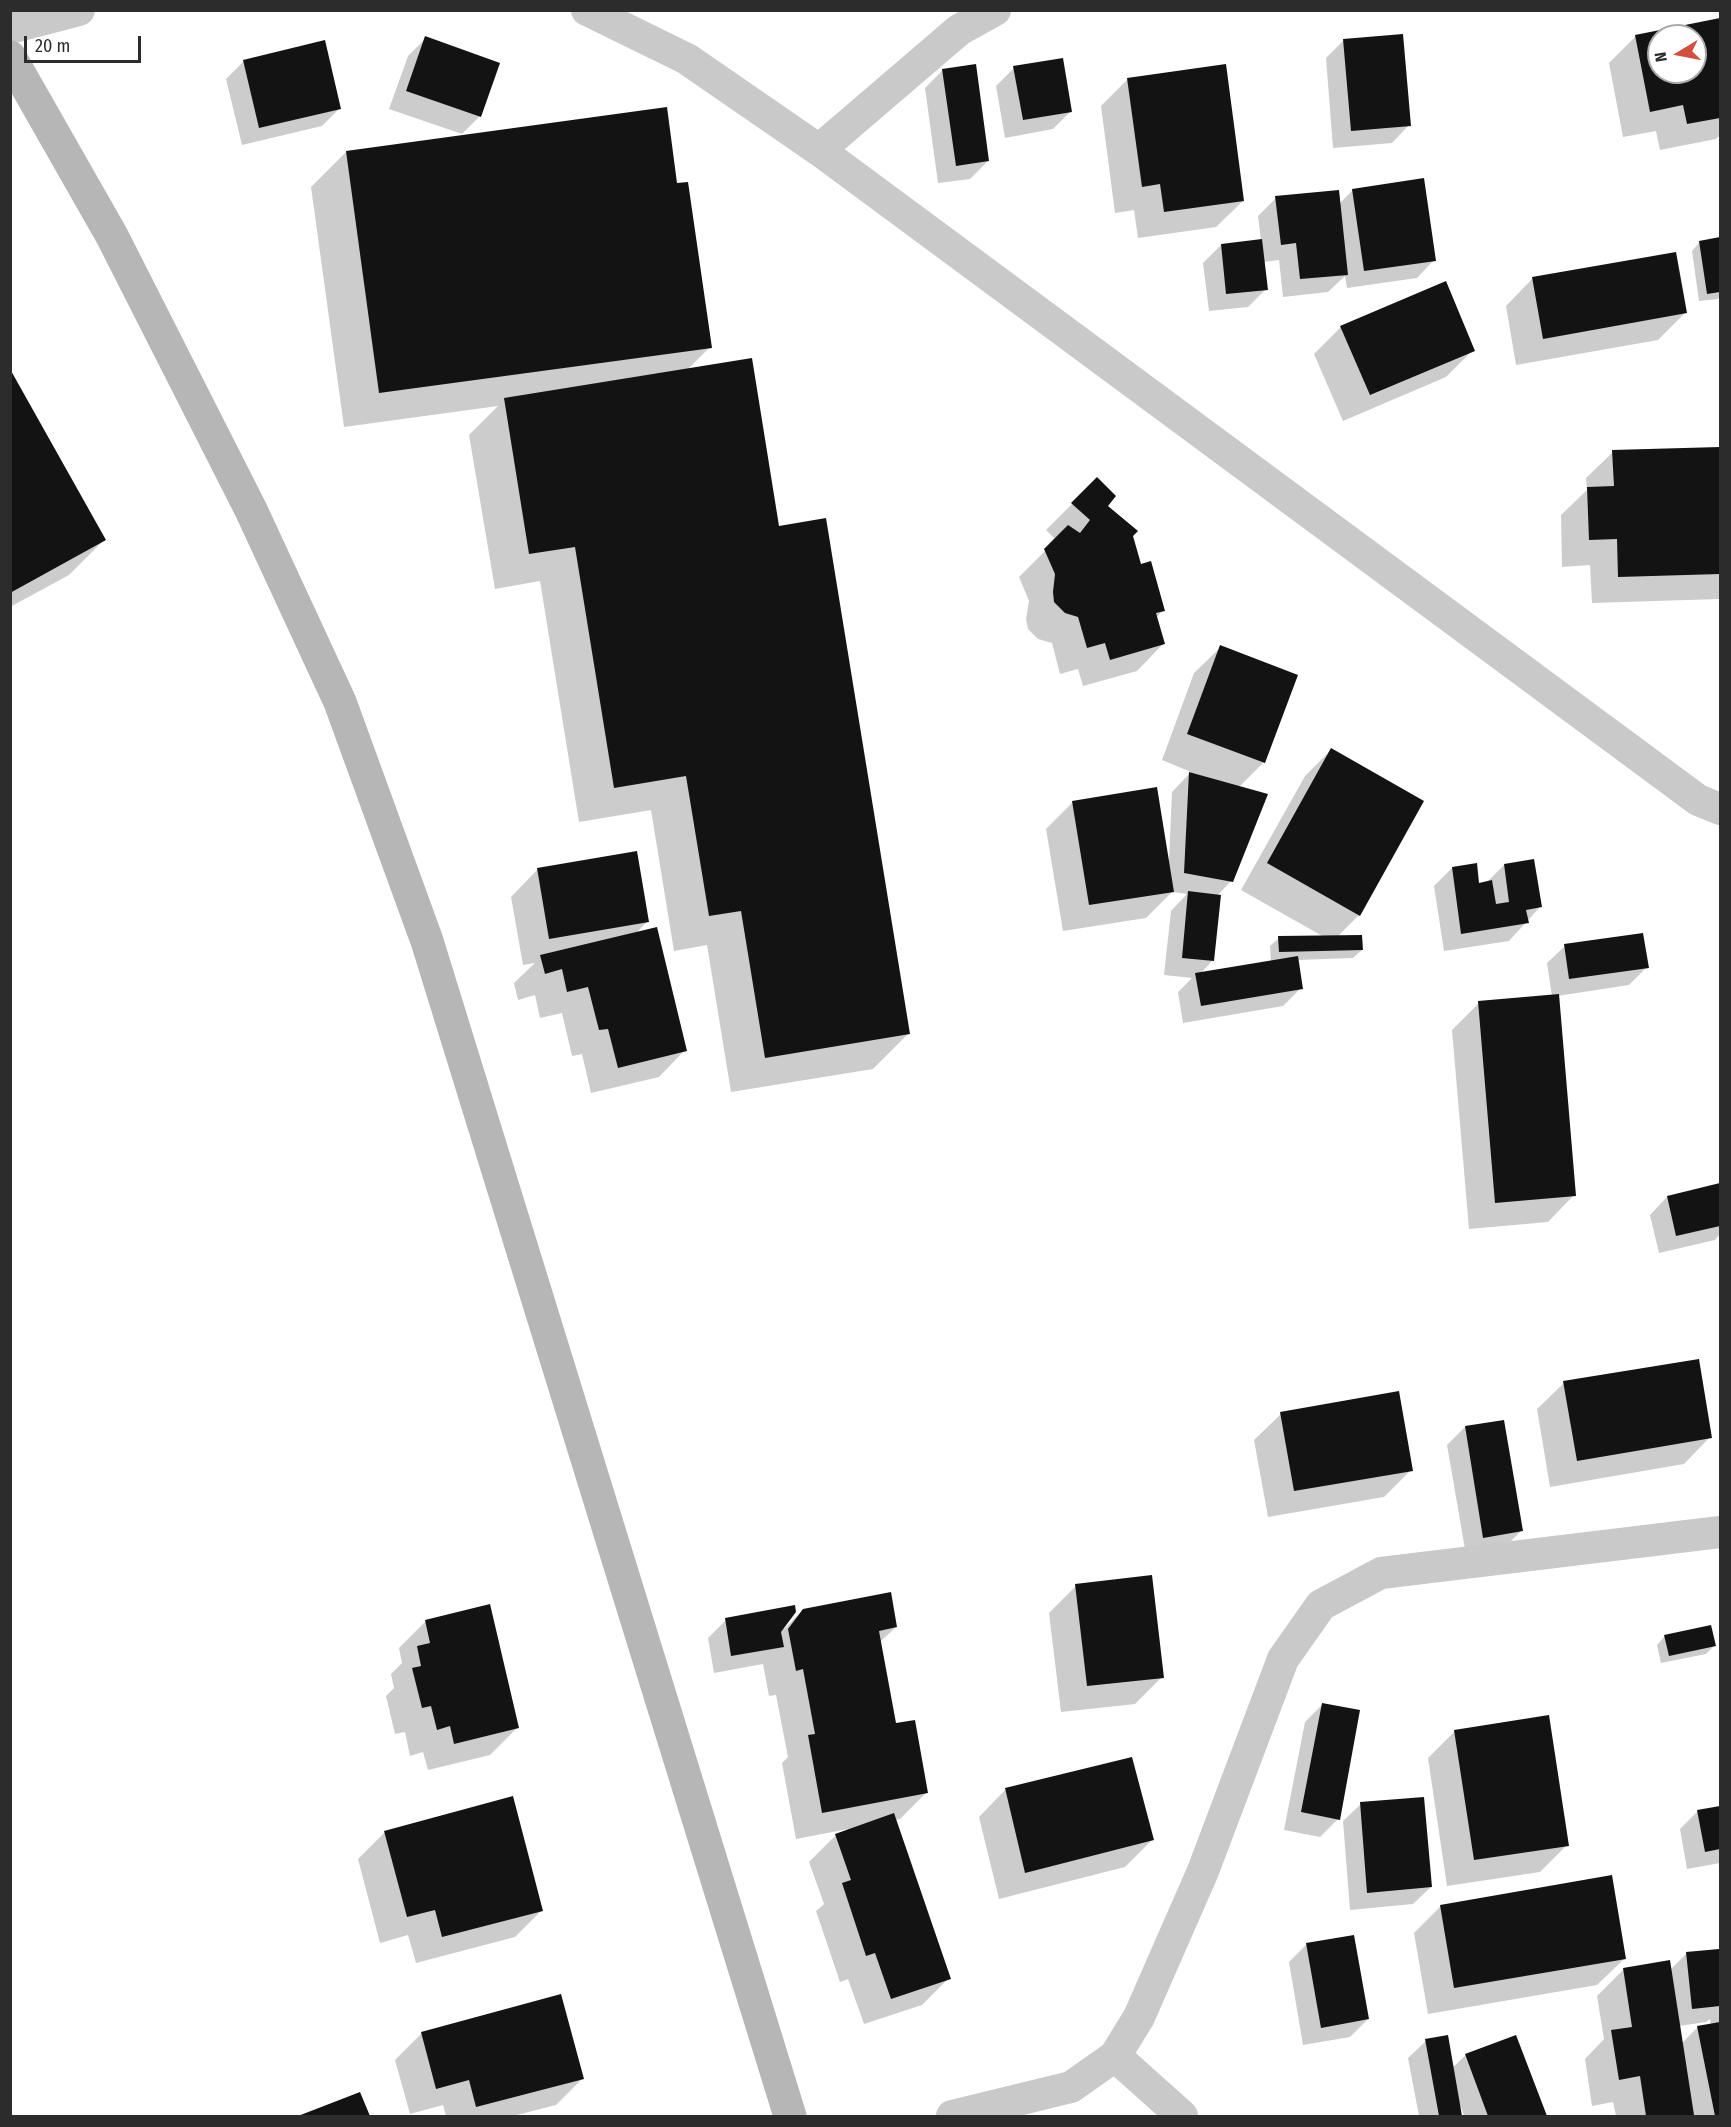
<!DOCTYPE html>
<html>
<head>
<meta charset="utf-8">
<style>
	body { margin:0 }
	#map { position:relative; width:1731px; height:2127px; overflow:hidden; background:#fff; font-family:"Fira Sans Condensed",sans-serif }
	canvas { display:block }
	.frame { position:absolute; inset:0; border:12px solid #2c2c2c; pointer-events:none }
	.north { position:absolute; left:1647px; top:24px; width:60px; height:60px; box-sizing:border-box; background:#fff; border:2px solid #ababab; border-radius:50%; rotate:260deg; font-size:16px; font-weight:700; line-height:24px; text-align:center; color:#2c2c2c }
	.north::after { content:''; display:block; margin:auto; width:21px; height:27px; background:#d34f3f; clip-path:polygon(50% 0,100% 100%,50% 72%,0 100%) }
	.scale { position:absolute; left:24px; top:36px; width:117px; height:27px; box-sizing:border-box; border:3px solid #2c2c2c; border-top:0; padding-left:8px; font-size:18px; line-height:21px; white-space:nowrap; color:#2c2c2c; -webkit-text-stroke:4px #fff; paint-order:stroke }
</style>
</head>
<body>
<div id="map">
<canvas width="1731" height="2127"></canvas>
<div class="frame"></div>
<div class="north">N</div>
<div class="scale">20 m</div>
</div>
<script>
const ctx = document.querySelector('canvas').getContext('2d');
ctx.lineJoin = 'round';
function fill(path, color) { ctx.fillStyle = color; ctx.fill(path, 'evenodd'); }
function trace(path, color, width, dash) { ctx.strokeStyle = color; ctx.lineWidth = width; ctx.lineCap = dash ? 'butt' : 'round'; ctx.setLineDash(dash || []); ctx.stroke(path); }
fill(new Path2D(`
	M 1720,20 L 1720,135 L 1716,139 L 1660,150 L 1656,131 L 1623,137 L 1609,63 L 1636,36 ZM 1659,36 L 1695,36 L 1695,72 L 1659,72 Z
	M 426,38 L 480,116 L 462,134 L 389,109 L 408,56 Z
	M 1344,40 L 1409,125 L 1392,143 L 1333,148 L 1326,58 Z
	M 244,61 L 340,108 L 322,126 L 242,145 L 226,79 Z
	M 1014,68 L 1071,111 L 1053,129 L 1005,138 L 996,86 Z
	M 943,70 L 988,161 L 970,179 L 938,183 L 925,88 Z
	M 1128,79 L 1243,201 L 1216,227 L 1138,238 L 1134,210 L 1115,213 L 1101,106 Z
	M 346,152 L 676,185 L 710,347 L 687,370 L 777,528 L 908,1034 L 873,1069 L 731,1092 L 707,945 L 674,951 L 651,810 L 579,822 L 540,581 L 495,589 L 469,435 L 498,406 L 344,427 L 311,187 Z
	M 1353,190 L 1434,260 L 1417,278 L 1347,288 L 1345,276 L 1328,292 L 1283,297 L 1279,260 L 1263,262 L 1266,289 L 1248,307 L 1209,311 L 1203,263 L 1221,245 L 1261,241 L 1258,216 L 1276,198 L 1339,204 Z
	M 1719,239 L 1720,296 L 1718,299 L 1699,301 L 1692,251 L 1700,242 Z
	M 1532,279 L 1685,313 L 1658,340 L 1516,365 L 1506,306 Z
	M 1341,327 L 1473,350 L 1446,377 L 1343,421 L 1314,354 Z
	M 10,372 L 104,540 L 69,575 L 10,607 Z
	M 1720,448 L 1720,599 L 1592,603 L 1590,565 L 1562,567 L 1561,515 L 1587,490 L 1586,478 L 1613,452 Z
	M 1097,479 L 1106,506 L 1132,536 L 1140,566 L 1163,610 L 1156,618 L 1163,644 L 1137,671 L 1083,686 L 1078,669 L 1060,674 L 1052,643 L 1038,639 L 1028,629 L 1026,619 L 1029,601 L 1019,577 L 1056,540 L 1046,530 Z
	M 1221,647 L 1264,762 L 1238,788 L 1231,881 L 1217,896 L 1213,960 L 1200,974 L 1271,962 L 1270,946 L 1279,938 L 1324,937 L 1241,890 L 1305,776 L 1331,750 L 1359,915 L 1337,937 L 1362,950 L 1353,958 L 1297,960 L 1301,988 L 1283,1006 L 1183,1023 L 1178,992 L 1192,978 L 1164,975 L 1171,911 L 1187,894 L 1172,892 L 1146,918 L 1063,931 L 1046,829 L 1073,802 L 1169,860 L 1172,792 L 1191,772 L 1162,760 L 1194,673 Z
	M 636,853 L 648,921 L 635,934 L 685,1050 L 659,1077 L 591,1093 L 582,1054 L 572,1056 L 562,1013 L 540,1018 L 535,995 L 518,1000 L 514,983 L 535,963 L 523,965 L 511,897 L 537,870 Z
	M 1504,865 L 1540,907 L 1509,941 L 1444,951 L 1434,886 L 1452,868 L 1478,884 L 1486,883 Z
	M 1565,946 L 1647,967 L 1629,985 L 1557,996 L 1574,1195 L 1548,1222 L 1469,1229 L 1452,1030 L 1479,1003 L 1552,996 L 1547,963 Z
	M 1720,1184 L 1720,1234 L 1715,1240 L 1659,1253 L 1650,1215 L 1667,1197 Z
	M 1564,1383 L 1710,1437 L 1684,1464 L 1550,1487 L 1537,1409 Z
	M 1281,1414 L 1411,1470 L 1384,1497 L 1268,1517 L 1254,1440 Z
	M 1465,1427 L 1521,1531 L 1503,1549 L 1466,1555 L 1447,1445 Z
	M 1076,1586 L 1162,1677 L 1135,1704 L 1061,1712 L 1049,1613 Z
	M 803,1610 L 896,1627 L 880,1642 L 895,1725 L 927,1792 L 900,1819 L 895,1820 L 949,1978 L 922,2005 L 864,2024 L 848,1979 L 840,1982 L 816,1911 L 824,1904 L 809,1862 L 836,1835 L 849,1831 L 848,1829 L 796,1839 L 782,1763 L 788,1757 L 776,1695 L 769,1696 L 763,1664 L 714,1673 L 708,1638 L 726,1620 L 784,1629 Z
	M 426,1621 L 517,1728 L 490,1755 L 428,1770 L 423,1752 L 410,1756 L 405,1732 L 395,1734 L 386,1696 L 394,1688 L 391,1674 L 402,1663 L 399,1648 Z
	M 1665,1636 L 1714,1646 L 1706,1654 L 1661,1663 L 1657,1645 Z
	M 1323,1704 L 1338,1819 L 1320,1837 L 1284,1830 L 1305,1722 Z
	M 1455,1731 L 1567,1845 L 1540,1872 L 1447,1886 L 1428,1758 Z
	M 1131,1759 L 1152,1840 L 1125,1867 L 999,1899 L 979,1817 L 1005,1790 Z
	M 512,1798 L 542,1910 L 515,1937 L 416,1963 L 408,1935 L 380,1943 L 358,1859 L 384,1833 Z
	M 1361,1804 L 1431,1887 L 1413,1904 L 1350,1910 L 1343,1821 Z
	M 1720,1807 L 1720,1863 L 1687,1869 L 1680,1829 L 1698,1811 Z
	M 1441,1906 L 1624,1959 L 1597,1985 L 1428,2014 L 1414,1933 Z
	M 1307,1944 L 1368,2019 L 1350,2037 L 1303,2045 L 1289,1962 Z
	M 1686,1954 L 1718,1959 L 1720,1957 L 1720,2116 L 1616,2116 L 1613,2102 L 1592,2106 L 1585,2059 L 1604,2039 L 1597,1996 L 1624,1969 L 1670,1970 ZM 1710,2019 L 1711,2025 L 1697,2028 L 1681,2044 L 1679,2026 L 1706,2022 Z
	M 422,2033 L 583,2078 L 556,2105 L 513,2116 L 446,2116 L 443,2105 L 410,2114 L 395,2060 Z
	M 1515,2037 L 1545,2116 L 1464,2116 L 1461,2107 L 1459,2107 L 1461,2116 L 1419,2116 L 1408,2058 L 1426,2041 L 1452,2068 L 1466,2055 Z
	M 360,2094 L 368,2116 L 301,2116 Z`), '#0003');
fill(new Path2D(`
	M 1720,18 L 1720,118 L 1687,124 L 1683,105 L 1650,112 L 1635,35 ZM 1659,36 L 1695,36 L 1695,72 L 1659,72 Z
	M 1403,34 L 1411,126 L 1351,131 L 1343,39 Z
	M 425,36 L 500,63 L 481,117 L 406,91 Z
	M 325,40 L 341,109 L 259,128 L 243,60 Z
	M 1063,58 L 1072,112 L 1023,120 L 1013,66 Z
	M 976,64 L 989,161 L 956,166 L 942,69 Z
	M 1226,64 L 1244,201 L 1164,212 L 1160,184 L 1142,187 L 1127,78 Z
	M 667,107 L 677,183 L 688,182 L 712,348 L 379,393 L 346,151 Z
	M 1424,178 L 1436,261 L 1364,271 L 1352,189 Z
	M 1339,190 L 1348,275 L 1300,279 L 1296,243 L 1281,245 L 1275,196 Z
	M 1720,237 L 1720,292 L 1707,294 L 1699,241 Z
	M 1262,239 L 1268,290 L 1226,294 L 1221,244 Z
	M 1676,252 L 1687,313 L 1543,339 L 1532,277 Z
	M 1446,281 L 1475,351 L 1370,395 L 1340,326 Z
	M 752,358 L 779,526 L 826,518 L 910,1034 L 765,1058 L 741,911 L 709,916 L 686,776 L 614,788 L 575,547 L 529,554 L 504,398 Z
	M 10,369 L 106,540 L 10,593 Z
	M 1720,447 L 1720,574 L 1618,577 L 1617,539 L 1589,540 L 1587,487 L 1614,486 L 1612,450 Z
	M 1097,477 L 1116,496 L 1108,506 L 1138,531 L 1133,536 L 1141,564 L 1151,561 L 1165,611 L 1156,613 L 1165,644 L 1110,660 L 1105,643 L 1087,648 L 1078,617 L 1065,613 L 1054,602 L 1053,592 L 1055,574 L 1044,549 L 1068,525 L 1080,533 L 1090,520 L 1071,503 Z
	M 1220,645 L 1298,675 L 1265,763 L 1187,734 Z
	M 1331,748 L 1424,801 L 1360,916 L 1267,863 Z
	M 1189,772 L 1268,794 L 1233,882 L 1184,873 Z
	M 1157,787 L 1174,892 L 1089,905 L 1072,801 Z
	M 637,851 L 649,922 L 549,939 L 537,868 Z
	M 1534,859 L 1542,907 L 1526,910 L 1529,923 L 1461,934 L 1452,867 L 1477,863 L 1479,883 L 1492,880 L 1496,904 L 1509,902 L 1504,864 Z
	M 1188,891 L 1221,895 L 1214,961 L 1182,958 Z
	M 657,927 L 687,1051 L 618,1068 L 608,1029 L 599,1030 L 588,987 L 567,992 L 562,969 L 545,974 L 540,955 Z
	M 1643,933 L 1649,968 L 1569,979 L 1564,944 Z
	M 1362,935 L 1363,950 L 1279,952 L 1278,936 Z
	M 1298,956 L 1303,989 L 1201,1006 L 1195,973 Z
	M 1559,994 L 1576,1196 L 1495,1203 L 1478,1001 Z
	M 1720,1183 L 1720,1226 L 1676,1236 L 1667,1196 Z
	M 1699,1359 L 1712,1438 L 1577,1461 L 1563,1381 Z
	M 1399,1391 L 1413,1471 L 1294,1491 L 1280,1412 Z
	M 1504,1420 L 1523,1531 L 1483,1538 L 1465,1426 Z
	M 1152,1575 L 1164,1678 L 1087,1686 L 1075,1584 Z
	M 891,1592 L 897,1627 L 879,1631 L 896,1723 L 915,1720 L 928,1793 L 822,1813 L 808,1735 L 815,1734 L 803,1669 L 796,1671 L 788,1629 L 803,1609 Z
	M 490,1604 L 519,1728 L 454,1744 L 450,1726 L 437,1730 L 431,1706 L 422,1708 L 412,1668 L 421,1666 L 417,1646 L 430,1643 L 425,1620 Z
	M 795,1605 L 796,1612 L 781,1632 L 784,1647 L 731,1656 L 725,1618 Z
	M 1711,1625 L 1716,1646 L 1669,1656 L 1664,1635 Z
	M 1322,1703 L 1360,1710 L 1340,1820 L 1301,1812 Z
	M 1549,1715 L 1569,1846 L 1474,1860 L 1454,1730 Z
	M 1132,1757 L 1154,1840 L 1025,1873 L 1005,1788 Z
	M 513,1796 L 543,1911 L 442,1937 L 435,1910 L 407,1917 L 384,1831 Z
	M 1424,1797 L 1432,1887 L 1367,1893 L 1360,1802 Z
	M 1720,1806 L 1720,1849 L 1705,1852 L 1697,1810 Z
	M 894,1813 L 951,1979 L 891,1999 L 875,1953 L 866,1956 L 842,1883 L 851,1880 L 835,1834 Z
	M 1612,1875 L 1626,1959 L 1454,1988 L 1440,1905 Z
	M 1354,1935 L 1369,2019 L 1321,2028 L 1306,1943 Z
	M 1719,1949 L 1720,2006 L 1692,2009 L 1686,1952 Z
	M 1670,1960 L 1694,2115 L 1646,2116 L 1640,2076 L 1619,2080 L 1611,2030 L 1632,2027 L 1623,1968 Z
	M 561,1994 L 584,2079 L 476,2107 L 469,2080 L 436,2089 L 421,2032 Z
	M 1720,2022 L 1720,2116 L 1715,2116 L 1697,2026 Z
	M 1448,2035 L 1462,2116 L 1439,2116 L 1425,2039 Z
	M 1516,2035 L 1547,2116 L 1488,2116 L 1465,2054 Z
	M 360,2092 L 370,2116 L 298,2116 Z`), '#131313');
trace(new Path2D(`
	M 587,10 L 687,59 L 819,150 L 959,30 L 995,10
	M 10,28 L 79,10
	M 819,150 L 1698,800 L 1720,809
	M 1115,2056 L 1182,2116
	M 952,2116 L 1071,2087 L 1115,2056 L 1139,2017 L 1203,1871 L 1283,1659 L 1321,1605 L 1381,1573 L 1720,1532`), '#c9c9c9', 32);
trace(new Path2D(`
	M 10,57 L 112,236 L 251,510 L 340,702 L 427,941 L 790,2116`), '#b6b6b6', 33);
</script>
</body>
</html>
